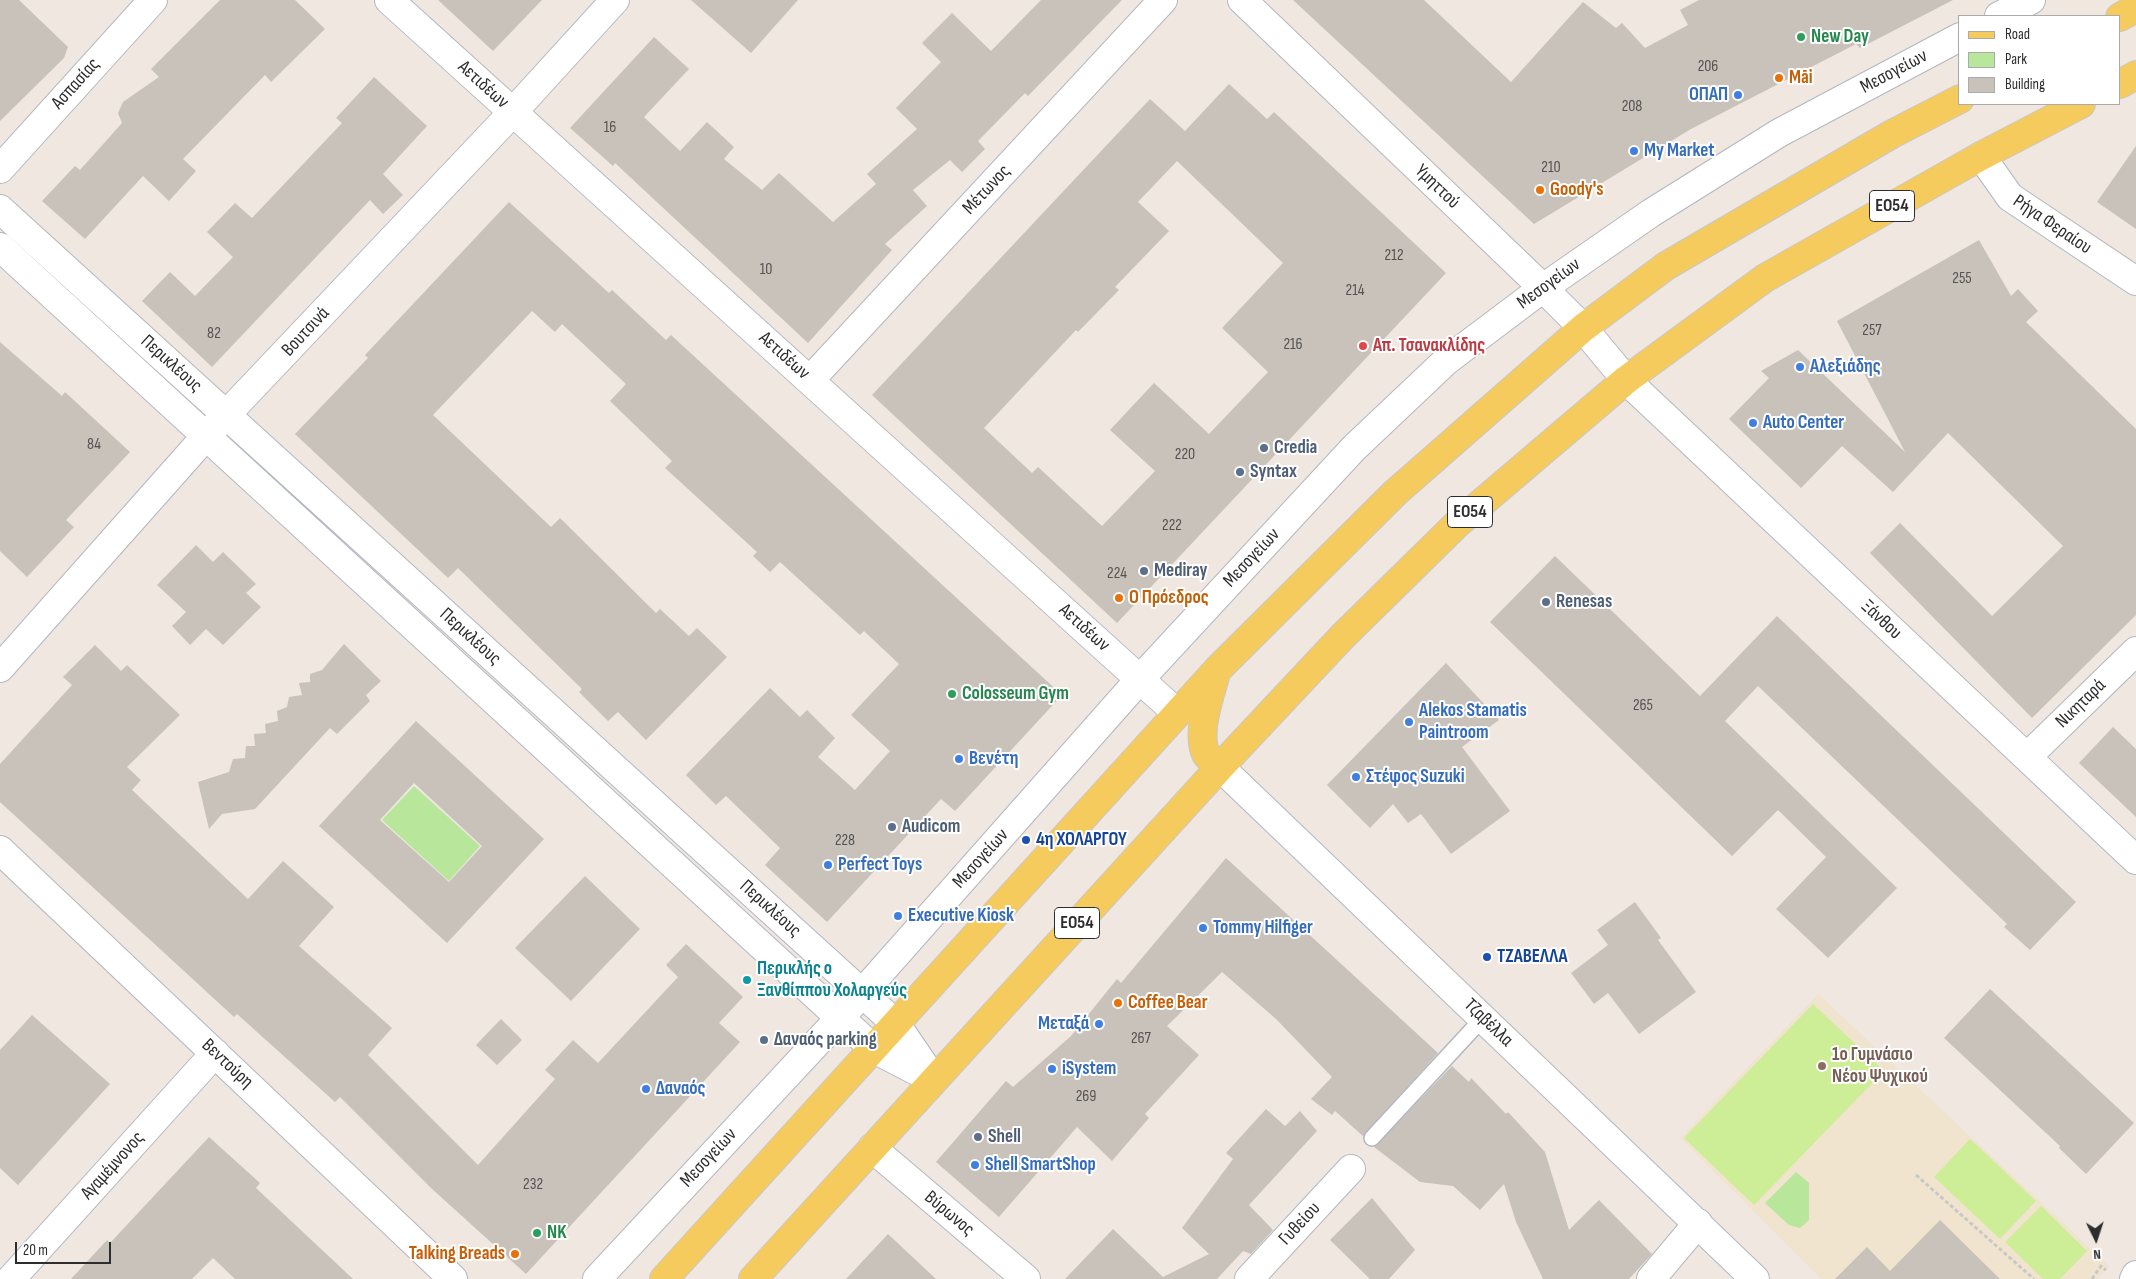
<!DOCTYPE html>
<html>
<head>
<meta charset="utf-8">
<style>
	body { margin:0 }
	#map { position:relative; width:2136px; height:1279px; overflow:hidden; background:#efe7e0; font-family:"Sofia Sans Condensed",sans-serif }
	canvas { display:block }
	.legend { position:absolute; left:1958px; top:15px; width:162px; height:90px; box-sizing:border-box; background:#fff; border:1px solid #ababab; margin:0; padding:6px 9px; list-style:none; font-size:15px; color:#2d2d2d }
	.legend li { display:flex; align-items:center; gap:10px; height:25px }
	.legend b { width:25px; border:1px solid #ababab }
	.north { position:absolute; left:2071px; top:1214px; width:50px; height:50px; -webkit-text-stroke:4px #fff; paint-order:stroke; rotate:176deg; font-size:14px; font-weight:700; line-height:20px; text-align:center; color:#2d2d2d }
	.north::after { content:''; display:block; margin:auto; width:18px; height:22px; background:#2d2d2d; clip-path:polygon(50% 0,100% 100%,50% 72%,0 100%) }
	.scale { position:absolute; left:15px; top:1242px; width:96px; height:22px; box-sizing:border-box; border:2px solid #2d2d2d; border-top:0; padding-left:6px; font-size:15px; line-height:18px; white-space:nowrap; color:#2d2d2d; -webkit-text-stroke:4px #fff; paint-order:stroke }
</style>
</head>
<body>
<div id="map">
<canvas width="2136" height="1279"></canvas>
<ul class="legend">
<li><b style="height:6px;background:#f5cb5e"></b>Road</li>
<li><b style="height:14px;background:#b8e69b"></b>Park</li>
<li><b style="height:14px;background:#c8c2bb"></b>Building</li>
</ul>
<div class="north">N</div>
<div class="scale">20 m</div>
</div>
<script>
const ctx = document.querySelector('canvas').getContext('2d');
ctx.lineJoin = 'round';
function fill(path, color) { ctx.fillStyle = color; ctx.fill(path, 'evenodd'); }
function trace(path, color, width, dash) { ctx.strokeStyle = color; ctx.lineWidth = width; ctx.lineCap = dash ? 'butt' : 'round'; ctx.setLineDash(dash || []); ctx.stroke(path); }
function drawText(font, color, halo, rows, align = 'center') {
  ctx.font = font + ' "Sofia Sans Condensed",sans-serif'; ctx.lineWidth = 4; ctx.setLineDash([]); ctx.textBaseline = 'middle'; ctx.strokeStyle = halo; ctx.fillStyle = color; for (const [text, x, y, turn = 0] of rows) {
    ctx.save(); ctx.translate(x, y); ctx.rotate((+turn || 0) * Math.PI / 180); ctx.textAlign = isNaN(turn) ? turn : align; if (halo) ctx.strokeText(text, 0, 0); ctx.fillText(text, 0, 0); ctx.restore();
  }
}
fill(new Path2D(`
	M 1818,994 L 2109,1266 L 2098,1279 L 1821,1279 L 1680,1138 Z`), '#f0e4cf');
fill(new Path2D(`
	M 414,786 L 480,846 L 449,881 L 382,820 Z
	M 1796,1172 L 1809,1183 L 1809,1220 L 1800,1228 L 1789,1225 L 1765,1203 Z`), '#b8e69b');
fill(new Path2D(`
	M 1813,1004 L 1884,1071 L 1754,1205 L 1684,1138 Z
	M 1970,1139 L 2036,1201 L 2000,1239 L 1934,1177 Z
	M 2041,1206 L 2087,1251 L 2060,1279 L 2043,1279 L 2005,1242 Z`), '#cdee97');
fill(new Path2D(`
	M 0,0 L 19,0 L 68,47 L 64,58 L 0,121 Z
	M 220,0 L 295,0 L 325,29 L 271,82 L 265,75 L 183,159 L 196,171 L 169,201 L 143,176 L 85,239 L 42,201 L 75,166 L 80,170 L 122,123 L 118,113 L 123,102 L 159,77 L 151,69 Z
	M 438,0 L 542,0 L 493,51 Z
	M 691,0 L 798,0 L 751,53 Z
	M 1041,0 L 1122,0 L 1028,96 L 1025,93 L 978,141 L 985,149 L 962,172 L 950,160 L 913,190 L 927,206 L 885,244 L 892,250 L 808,343 L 615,163 L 613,166 L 570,128 L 654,37 L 689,69 L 644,117 L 680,151 L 707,122 L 734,147 L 724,159 L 762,190 L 779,173 L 833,222 L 876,184 L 867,174 L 917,129 L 896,108 L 941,62 L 922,43 L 952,13 L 991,51 Z
	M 1293,0 L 1424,0 L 1511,82 L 1583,2 L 1616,28 L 1622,23 L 1645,48 L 1688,25 L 1680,10 L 1699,0 L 1953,0 L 1860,48 L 1856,44 L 1691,129 L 1534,224 Z
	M 374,77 L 427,126 L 383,174 L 403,195 L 383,214 L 370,200 L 212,367 L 142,301 L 170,272 L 195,296 L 233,257 L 207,232 L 235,203 L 252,218 L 342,123 L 336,118 Z
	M 1229,84 L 1267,119 L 1274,112 L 1446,273 L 1117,623 L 872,395 L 1150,99 L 1185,131 ZM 1177,161 L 1283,263 L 1222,328 L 1268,372 L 1209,434 L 1154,383 L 1110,430 L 1155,471 L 1102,526 L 1038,467 L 1032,473 L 984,428 L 1076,330 L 1078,332 L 1119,290 L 1115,287 L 1169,231 L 1138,202 Z
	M 2136,146 L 2136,229 L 2097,202 Z
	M 509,202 L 609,293 L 612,290 L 666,340 L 671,335 L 1062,695 L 955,811 L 941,799 L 827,922 L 765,865 L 780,848 L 726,796 L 716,805 L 686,775 L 770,688 L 800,717 L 807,710 L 835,738 L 818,757 L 855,790 L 890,751 L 851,715 L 899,664 L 864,631 L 860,635 L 780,562 L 770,572 L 753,556 L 757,552 L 665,468 L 672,461 L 610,401 L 626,384 L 562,324 L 555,332 L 532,311 L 433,415 L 551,527 L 560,518 L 656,613 L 660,609 L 689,636 L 697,628 L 727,657 L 646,740 L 618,712 L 608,721 L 579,692 L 582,689 L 458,568 L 448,578 L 295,434 L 368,358 L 365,355 Z
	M 1979,240 L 2011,296 L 2018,289 L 2038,311 L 2026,322 L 2136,429 L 2136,615 L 2032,718 L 1870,553 L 1900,523 L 1992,616 L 2063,546 L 1948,433 L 1893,492 L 1842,446 L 1801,488 L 1729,419 L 1769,378 L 1761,371 L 1798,350 L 1905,452 L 1837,321 Z
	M 0,342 L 62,396 L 65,392 L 130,452 L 66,520 L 74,527 L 27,577 L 0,551 Z
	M 196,545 L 213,562 L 223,552 L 256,584 L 246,593 L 261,607 L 223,645 L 206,629 L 190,645 L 172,626 L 186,612 L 157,585 Z
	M 1555,556 L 1700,696 L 1777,616 L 2076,902 L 2030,950 L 2004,927 L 2007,924 L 1758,686 L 1725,721 L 1897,888 L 1828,958 L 1776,909 L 1826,857 L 1778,810 L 1732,856 L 1490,622 Z
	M 344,644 L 381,681 L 366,695 L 370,701 L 337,734 L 330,728 L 255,809 L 222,814 L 209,829 L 198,782 L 229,772 L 233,759 L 245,758 L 246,746 L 255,746 L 254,734 L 266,733 L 265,724 L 278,721 L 277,711 L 287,707 L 289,697 L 302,695 L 299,683 L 310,682 L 310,674 L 322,670 Z
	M 95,645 L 121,671 L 127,665 L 180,715 L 127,767 L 141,780 L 132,790 L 248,899 L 283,861 L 334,907 L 299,946 L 392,1028 L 368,1055 L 478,1165 L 555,1079 L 545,1070 L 573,1040 L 598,1063 L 678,977 L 666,965 L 686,944 L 743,997 L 719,1023 L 740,1042 L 526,1274 L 431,1188 L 340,1097 L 335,1102 L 237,1014 L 234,1017 L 0,802 L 0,764 L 72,685 L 63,677 Z
	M 1446,663 L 1499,720 L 1462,747 L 1510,811 L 1451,854 L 1421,814 L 1408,823 L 1393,804 L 1370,828 L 1327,785 Z
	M 416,721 L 544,839 L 447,943 L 319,826 ZM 414,783 L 482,846 L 449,882 L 380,820 Z
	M 2113,727 L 2136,749 L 2136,817 L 2079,763 Z
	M 1226,858 L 1438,1053 L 1363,1136 L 1335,1111 L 1332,1115 L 1311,1099 L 1332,1077 L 1276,1019 L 1222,972 L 1167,1026 L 1199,1055 L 1145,1114 L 1149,1118 L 1112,1161 L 1077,1127 L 999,1217 L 936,1162 L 1006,1081 L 1013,1087 L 1071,1036 L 1117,979 L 1121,983 Z
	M 585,876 L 640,929 L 571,1001 L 515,948 Z
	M 1635,902 L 1661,938 L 1658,940 L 1696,992 L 1639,1034 L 1608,993 L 1594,1004 L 1571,973 L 1608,945 L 1597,930 Z
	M 1990,989 L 2134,1123 L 2086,1174 L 2059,1148 L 2060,1146 L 1944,1038 Z
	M 32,1015 L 110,1084 L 18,1185 L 0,1168 L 0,1050 Z
	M 501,1019 L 522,1040 L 497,1065 L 476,1045 Z
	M 1452,1066 L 1469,1082 L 1471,1078 L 1506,1114 L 1508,1112 L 1545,1152 L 1569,1230 L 1599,1200 L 1652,1254 L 1629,1279 L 1543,1279 L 1516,1222 L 1504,1184 L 1480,1210 L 1453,1186 L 1420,1182 L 1374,1147 Z
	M 1266,1109 L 1285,1126 L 1300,1111 L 1317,1131 L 1249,1205 L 1273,1230 L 1251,1254 L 1243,1251 L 1217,1279 L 1065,1279 L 1113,1229 L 1163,1277 L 1209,1254 L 1182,1228 L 1233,1159 L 1226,1153 Z
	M 209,1137 L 260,1183 L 256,1188 L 353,1279 L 235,1279 L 213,1258 L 192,1279 L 71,1279 L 107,1240 L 110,1243 Z
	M 1372,1198 L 1415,1250 L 1389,1279 L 1370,1279 L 1330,1240 Z
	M 1940,1220 L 2000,1279 L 1835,1279 L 1867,1247 L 1890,1271 Z
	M 888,1234 L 936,1279 L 846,1279 Z`), '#c8c2bb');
const service = new Path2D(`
	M 1372,1138 L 1483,1018`);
const minor = new Path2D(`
	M 389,0 L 1177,713
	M 1242,0 L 1543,288 L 1583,328 L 1626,380 L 2136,860
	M 1999,16 L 2031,0
	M 1981,156 L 2010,197 L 2136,281
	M 0,169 L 153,0
	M 810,380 L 1163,0
	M 0,668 L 206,436 L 513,112 L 615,0
	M 2027,757 L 2136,651
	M 0,850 L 453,1279
	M 872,1148 L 1026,1279
	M 11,1279 L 215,1053
	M 597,1279 L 840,1018 L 1140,679 L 1354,448 L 1446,361 L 1543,288 L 1651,213 L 1779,133 L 1960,37
	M 1249,1279 L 1351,1169
	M 1651,1279 L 1698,1223
	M 2134,1279 L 2136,1275`);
const tertiary = new Path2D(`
	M 0,209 L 896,1024 L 934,1080
	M 0,247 L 874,1049 L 930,1078
	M 1220,767 L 1755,1279`);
const primary = new Path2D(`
	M 2120,17 L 2136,8
	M 2120,84 L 2136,75
	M 1216,673 C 1210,695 1196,733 1206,754 C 1209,759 1216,763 1220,767
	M 664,1279 L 1217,670 L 1395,493 L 1583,328 L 1666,266 L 1892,134 L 1960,99
	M 753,1279 L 1220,767 L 1342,637 L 1458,523 L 1626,380 L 1765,278 L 1981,156 L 2081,104`);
trace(service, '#b3b7c1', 18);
trace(minor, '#b3b7c1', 30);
trace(tertiary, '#b3b7c1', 30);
trace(primary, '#c8c8c8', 30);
trace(new Path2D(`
	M 1916,1175 L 2034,1279
	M 2092,1279 L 2101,1266 L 2106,1270`), '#c8c8c8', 3, [4, 2.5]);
trace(service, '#fff', 15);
trace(minor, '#fff', 28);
trace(tertiary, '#fff', 28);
trace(primary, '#f5cb5e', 28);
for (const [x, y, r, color] of [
	[1801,37,5,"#2e9e5b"],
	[1779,78,5,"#e8710a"],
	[1738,95,5,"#3f7fe0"],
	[1634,151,5,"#3f7fe0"],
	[1540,190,5,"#e8710a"],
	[1363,346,5,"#e0444e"],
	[1800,367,5,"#3f7fe0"],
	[1753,423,5,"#3f7fe0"],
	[1264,448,5,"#5c6f8a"],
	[1240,472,5,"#5c6f8a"],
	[1144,571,5,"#5c6f8a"],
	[1119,598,5,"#e8710a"],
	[1546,602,5,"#5c6f8a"],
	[952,694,5,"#2e9e5b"],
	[1409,722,5,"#3f7fe0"],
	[959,759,5,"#3f7fe0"],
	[1356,777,5,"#3f7fe0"],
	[892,827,5,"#5c6f8a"],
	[1026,840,5,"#1a4fb4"],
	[828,865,5,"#3f7fe0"],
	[898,916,5,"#3f7fe0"],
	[1203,928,5,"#3f7fe0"],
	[1487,957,5,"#1a4fb4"],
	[747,980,5,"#0f9aa8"],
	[1118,1003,5,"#e8710a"],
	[1099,1024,5,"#3f7fe0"],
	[764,1040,5,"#5c6f8a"],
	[1822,1066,5,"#8d6e63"],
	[1052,1069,5,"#3f7fe0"],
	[646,1089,5,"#3f7fe0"],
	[978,1137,5,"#5c6f8a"],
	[975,1165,5,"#3f7fe0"],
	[537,1233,5,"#2e9e5b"],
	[515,1254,5,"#e8710a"]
]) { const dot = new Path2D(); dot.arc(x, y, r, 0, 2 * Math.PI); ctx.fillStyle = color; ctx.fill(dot); trace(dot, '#fff', 2); }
drawText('16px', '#545250', null, [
	["206",1708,67],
	["208",1632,107],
	["16",610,128],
	["210",1551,168],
	["212",1394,256],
	["10",766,270],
	["255",1962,279],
	["214",1355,291],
	["257",1872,331],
	["82",214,334],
	["216",1293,345],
	["84",94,445],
	["220",1185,455],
	["222",1172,526],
	["224",1117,574],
	["265",1643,706],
	["228",845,841],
	["267",1141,1039],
	["269",1086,1097],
	["232",533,1185]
]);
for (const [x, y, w] of [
	[1892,206,45],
	[1470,512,45],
	[1077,923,45]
]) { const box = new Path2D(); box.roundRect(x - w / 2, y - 15.5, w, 31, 4); ctx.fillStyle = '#fff'; ctx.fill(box); trace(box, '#2d2d2d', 1); }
drawText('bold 18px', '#2d2d2d', null, [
	["ΕΟ54",1892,206],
	["ΕΟ54",1470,512],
	["ΕΟ54",1077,923]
]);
drawText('bold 19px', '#27864d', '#fff', [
	["New Day",1811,37],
	["Colosseum Gym",962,694],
	["NK",547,1233]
], 'left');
drawText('19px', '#2d2d2d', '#fff', [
	["Μεσογείων",1894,72,-28],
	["Ασπασίας",76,84,-48],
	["Αετιδέων",483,85,42],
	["Υμηττού",1437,187,44],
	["Μέτωνος",987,190,-47],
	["Ρήγα Φεραίου",2052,225,34],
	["Μεσογείων",1549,284,-36],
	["Βουτσινά",306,332,-47],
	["Αετιδέων",784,356,42],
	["Περικλέους",171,364,42],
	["Μεσογείων",1252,558,-47],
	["Ξάνθου",1881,620,43],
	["Αετιδέων",1084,628,42],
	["Περικλέους",470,637,42],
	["Νικηταρά",2081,704,-44],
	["Μεσογείων",981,859,-48],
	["Περικλέους",770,909,42],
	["Τζαβέλλα",1488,1023,44],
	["Βεντούρη",227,1064,43],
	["Μεσογείων",709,1158,-47],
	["Αγαμέμνονος",113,1166,-48],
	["Βύρωνος",949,1214,40],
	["Γυθείου",1300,1224,-47]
]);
drawText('bold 19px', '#c56008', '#fff', [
	["Māi",1789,78],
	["Goody's",1550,190],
	["Ο Πρόεδρος",1129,598],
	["Coffee Bear",1128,1003],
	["Talking Breads",505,1254,"right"]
], 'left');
drawText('bold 19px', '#366cbe', '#fff', [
	["ΟΠΑΠ",1728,95,"right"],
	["My Market",1644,151],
	["Αλεξιάδης",1810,367],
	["Auto Center",1763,423],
	["Alekos Stamatis",1419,711],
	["Paintroom",1419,733],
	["Βενέτη",969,759],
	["Στέφος Suzuki",1366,777],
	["Perfect Toys",838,865],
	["Executive Kiosk",908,916],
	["Tommy Hilfiger",1213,928],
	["Μεταξά",1089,1024,"right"],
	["iSystem",1062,1069],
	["Δαναός",656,1089],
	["Shell SmartShop",985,1165]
], 'left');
drawText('bold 19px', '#be3a42', '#fff', [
	["Απ. Τσανακλίδης",1373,346]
], 'left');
drawText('bold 19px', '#4e5e75', '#fff', [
	["Credia",1274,448],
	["Syntax",1250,472],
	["Mediray",1154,571],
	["Renesas",1556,602],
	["Audicom",902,827],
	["Δαναός parking",774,1040],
	["Shell",988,1137]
], 'left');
drawText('bold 19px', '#164399', '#fff', [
	["4η ΧΟΛΑΡΓΟΥ",1036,840],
	["ΤΖΑΒΕΛΛΑ",1497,957]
], 'left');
drawText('bold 19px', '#0d838f', '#fff', [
	["Περικλής ο",757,969],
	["Ξανθίππου Χολαργεύς",757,991]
], 'left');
drawText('bold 19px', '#785e54', '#fff', [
	["1ο Γυμνάσιο",1832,1055],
	["Νέου Ψυχικού",1832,1077]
], 'left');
</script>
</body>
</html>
